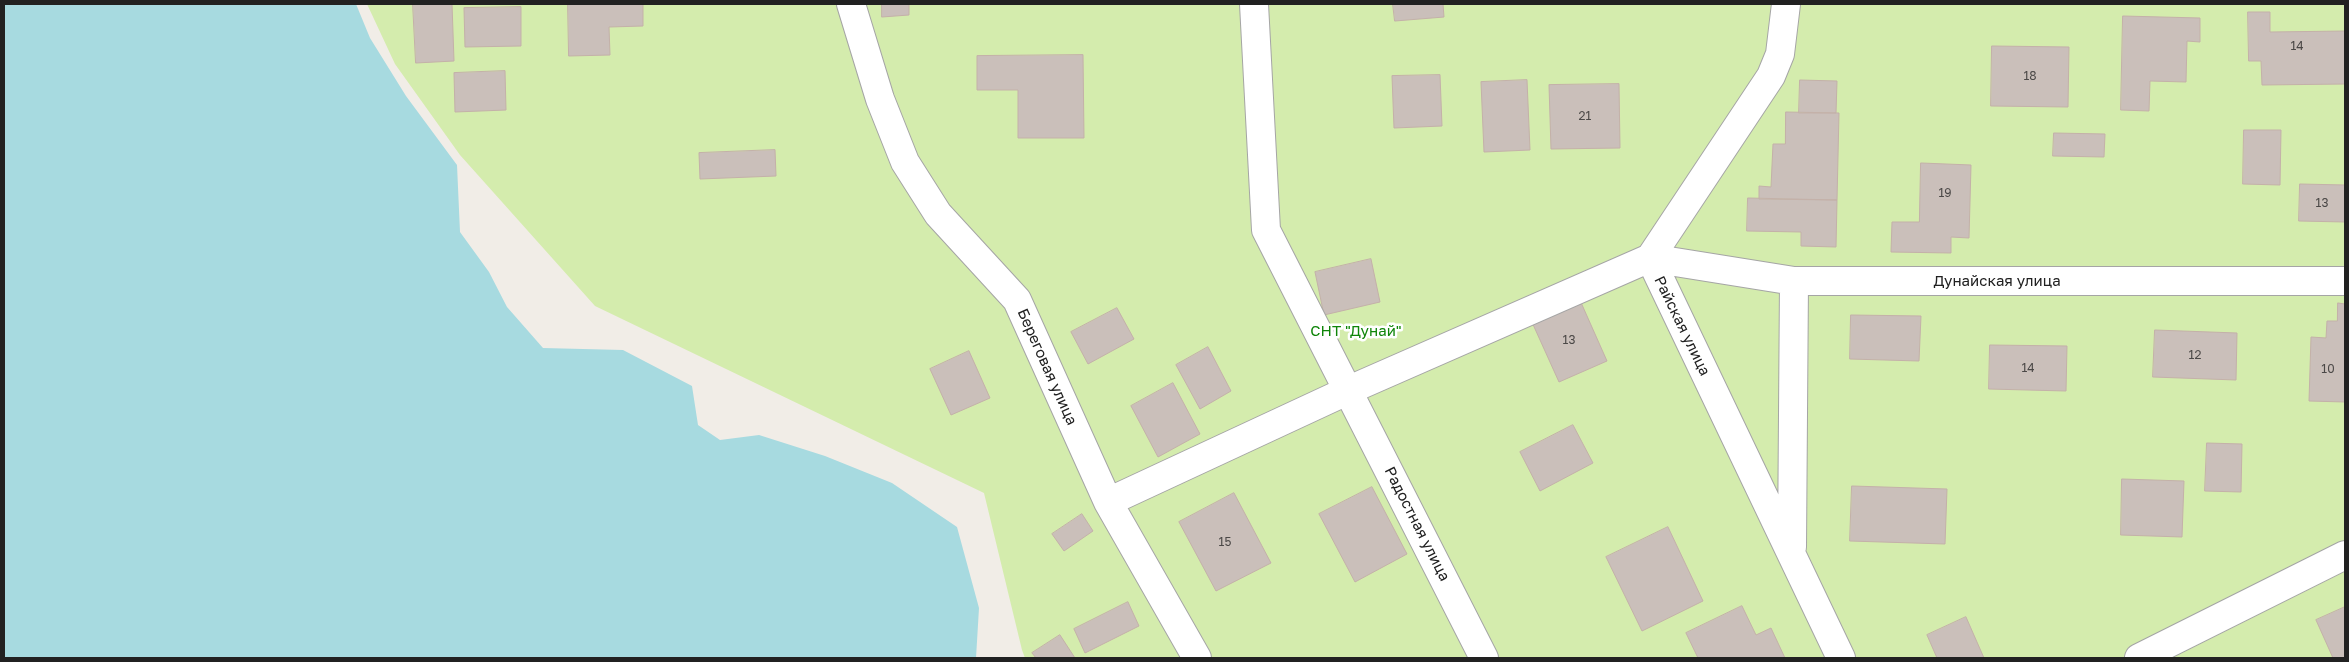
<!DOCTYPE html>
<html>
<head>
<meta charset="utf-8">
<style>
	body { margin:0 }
	#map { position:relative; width:2349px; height:662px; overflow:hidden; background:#f1ede7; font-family:"Golos Text",sans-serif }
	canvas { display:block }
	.frame { position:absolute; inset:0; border:5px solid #212121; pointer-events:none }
</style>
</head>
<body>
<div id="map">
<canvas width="2349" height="662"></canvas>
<div class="frame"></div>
</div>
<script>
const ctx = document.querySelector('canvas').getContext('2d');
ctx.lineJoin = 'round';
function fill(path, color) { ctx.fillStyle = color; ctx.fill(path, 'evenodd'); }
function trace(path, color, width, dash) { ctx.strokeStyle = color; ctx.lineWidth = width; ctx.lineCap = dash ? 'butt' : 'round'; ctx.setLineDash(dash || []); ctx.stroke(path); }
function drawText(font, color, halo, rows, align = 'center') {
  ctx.font = font + ' "Golos Text",sans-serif'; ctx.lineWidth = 5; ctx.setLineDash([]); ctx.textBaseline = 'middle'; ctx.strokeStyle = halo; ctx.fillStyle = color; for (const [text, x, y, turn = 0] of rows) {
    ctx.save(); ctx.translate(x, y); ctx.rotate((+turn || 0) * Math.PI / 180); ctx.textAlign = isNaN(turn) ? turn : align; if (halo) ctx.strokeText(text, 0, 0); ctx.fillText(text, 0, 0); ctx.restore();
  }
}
fill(new Path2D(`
	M 367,4 L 2345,4 L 2345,658 L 1025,658 L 1022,650 L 984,493 L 595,306 L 460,155 L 395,64 Z`), '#d4ecad');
fill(new Path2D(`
	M 4,4 L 356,4 L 370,38 L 406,96 L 457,165 L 460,232 L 489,272 L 507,307 L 543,348 L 623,350 L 692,386 L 698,425 L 720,440 L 759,435 L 825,456 L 892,483 L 957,527 L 979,608 L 976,658 L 4,658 Z`), '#a7dae0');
const building = new Path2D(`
	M 413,4 L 452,4 L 454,61 L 416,63 Z
	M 568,4 L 643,4 L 643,26 L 609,27 L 610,55 L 569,56 Z
	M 882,4 L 909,4 L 909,15 L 882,17 Z
	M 1393,4 L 1443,4 L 1444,17 L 1395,21 Z
	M 521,7 L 521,46 L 465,47 L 464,8 Z
	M 2248,12 L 2270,12 L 2270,32 L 2345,31 L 2345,84 L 2262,85 L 2261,61 L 2249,61 Z
	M 2123,16 L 2200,18 L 2200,42 L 2187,41 L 2186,82 L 2150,81 L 2149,111 L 2121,110 Z
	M 1992,46 L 2069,47 L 2068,107 L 1991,106 Z
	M 1083,55 L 1084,138 L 1018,138 L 1018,90 L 977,90 L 977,56 Z
	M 505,71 L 506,110 L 455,112 L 454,73 Z
	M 1440,75 L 1442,126 L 1394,128 L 1392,76 Z
	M 1527,80 L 1530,150 L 1484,152 L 1481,82 Z
	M 1800,80 L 1837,81 L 1836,113 L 1799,113 Z
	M 1619,84 L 1620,148 L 1551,149 L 1549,85 Z
	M 1786,112 L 1839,113 L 1837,200 L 1759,199 L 1759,186 L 1771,187 L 1773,144 L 1785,144 Z
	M 2244,130 L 2281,130 L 2280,185 L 2243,184 Z
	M 2054,133 L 2105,134 L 2104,157 L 2053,156 Z
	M 775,150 L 776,176 L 700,179 L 699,153 Z
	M 1921,163 L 1971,165 L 1969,238 L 1951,237 L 1951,253 L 1891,252 L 1892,222 L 1919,222 Z
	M 2300,184 L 2345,185 L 2345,222 L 2299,221 Z
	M 1748,198 L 1837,200 L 1836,247 L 1801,246 L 1801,232 L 1747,231 Z
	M 1371,259 L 1380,302 L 1324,315 L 1315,272 Z
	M 1579,298 L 1607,361 L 1559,382 L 1531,320 Z
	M 2338,303 L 2345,304 L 2345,402 L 2309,401 L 2311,337 L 2326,338 L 2327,321 L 2337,321 Z
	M 1117,308 L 1134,339 L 1088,364 L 1071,332 Z
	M 1851,315 L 1921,316 L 1919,361 L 1850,359 Z
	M 2155,330 L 2237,333 L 2236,380 L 2153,377 Z
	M 1990,345 L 2067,346 L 2066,391 L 1989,389 Z
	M 1208,347 L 1231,391 L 1200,409 L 1176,365 Z
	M 969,351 L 990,398 L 951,415 L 930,369 Z
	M 1173,383 L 1200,434 L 1158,457 L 1131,406 Z
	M 1573,425 L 1593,463 L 1540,491 L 1520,452 Z
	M 2207,443 L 2242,444 L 2241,492 L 2205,491 Z
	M 2122,479 L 2184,481 L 2182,537 L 2121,535 Z
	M 1852,486 L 1947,489 L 1945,544 L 1850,541 Z
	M 1372,487 L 1407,554 L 1355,582 L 1319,514 Z
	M 1234,493 L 1271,563 L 1216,591 L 1179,522 Z
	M 1082,514 L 1093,531 L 1064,551 L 1052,534 Z
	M 1668,527 L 1703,601 L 1642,631 L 1606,557 Z
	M 1128,602 L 1139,626 L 1085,653 L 1074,629 Z
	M 1742,606 L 1756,635 L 1771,628 L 1785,658 L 1698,658 L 1686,633 Z
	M 2345,607 L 2345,658 L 2333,658 L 2316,620 Z
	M 1966,617 L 1984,658 L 1937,658 L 1927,635 Z
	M 1060,635 L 1075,658 L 1036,658 L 1032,653 Z`);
fill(building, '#cabfba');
trace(building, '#c4b1a9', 1);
const minor = new Path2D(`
	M 851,4 L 880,99 L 905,162 L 938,214 L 1017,300 L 1108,502 L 1197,658
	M 1254,4 L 1266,230 L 1484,658
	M 1786,4 L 1780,54 L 1771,76 L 1650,258 L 1841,658
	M 1108,502 L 1349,390 L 1650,258 L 1794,281 L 2345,281
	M 1792,547 L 1794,281
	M 2139,658 L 2345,555`);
trace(minor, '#a5a5a5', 30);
trace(minor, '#fff', 28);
drawText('12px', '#4b4847', null, [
	["14",2297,46],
	["18",2030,76],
	["21",1585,116],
	["19",1945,193],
	["13",2322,203],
	["13",1569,340],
	["12",2195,355],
	["14",2028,368],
	["10",2328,369],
	["15",1225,542]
]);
drawText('15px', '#212121', '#fff', [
	["Дунайская улица",1997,281],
	["Райская улица",1682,326,64],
	["Береговая улица",1047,367,66],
	["Радостная улица",1417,524,63]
]);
drawText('15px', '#0f8509', '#fff', [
	["СНТ \"Дунай\"",1356,331]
]);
</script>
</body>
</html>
